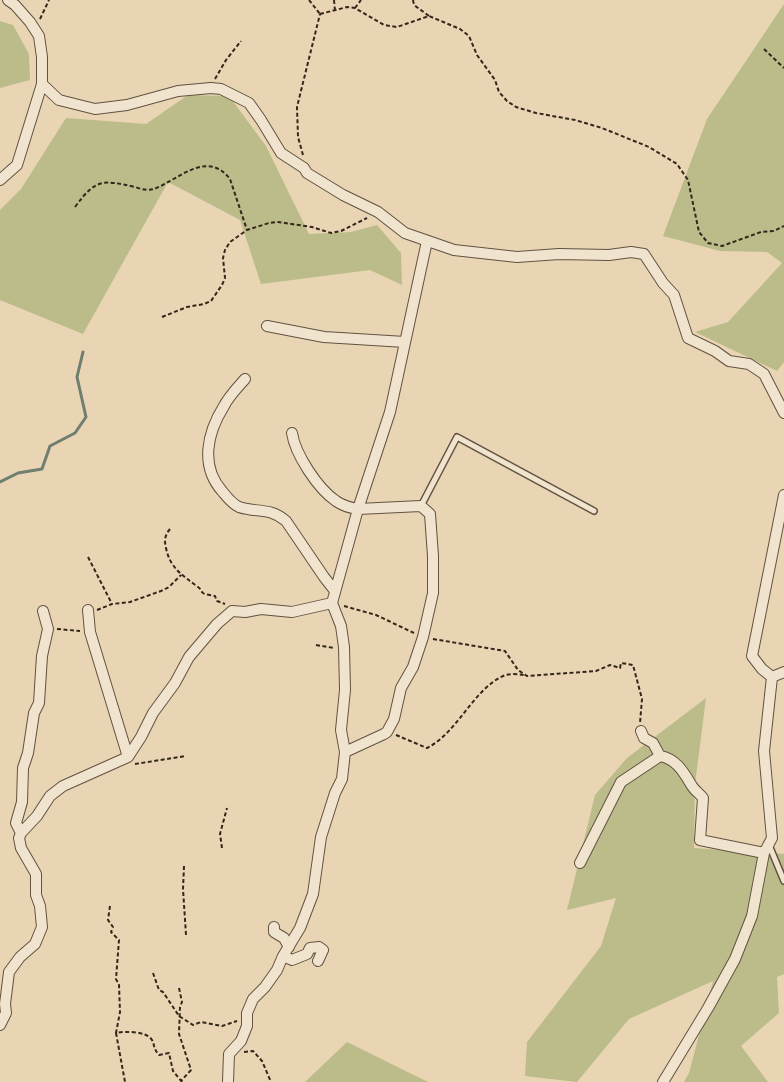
<!DOCTYPE html>
<html>
<head>
<meta charset="utf-8">
<style>
	body { margin:0 }
	canvas { display:block; background:#e9d5b4 }
</style>
</head>
<body>
<canvas width="784" height="1082"></canvas>
<script>
const ctx = document.querySelector('canvas').getContext('2d');
ctx.lineJoin = 'round';
function fill(path, color) { ctx.fillStyle = color; ctx.fill(path, 'evenodd'); }
function trace(path, color, width, dash) { ctx.strokeStyle = color; ctx.lineWidth = width; ctx.lineCap = dash ? 'butt' : 'round'; ctx.setLineDash(dash || []); ctx.stroke(path); }
fill(new Path2D(`
	M 784,4 L 784,362 L 777,371 L 695,332 L 728,322 L 782,263 L 767,252 L 720,251 L 663,236 L 707,119 Z
	M 0,21 L 13,25 L 29,54 L 30,80 L 0,88 Z
	M 188,95 L 229,96 L 266,146 L 309,234 L 351,232 L 377,225 L 401,253 L 402,285 L 370,270 L 261,284 L 240,220 L 168,182 L 83,334 L 0,300 L 0,210 L 21,189 L 66,118 L 146,124 Z
	M 706,698 L 695,784 L 694,848 L 784,854 L 784,974 L 777,977 L 779,1013 L 741,1046 L 768,1082 L 684,1082 L 689,1073 L 713,981 L 629,1019 L 577,1082 L 525,1076 L 527,1042 L 601,946 L 616,898 L 567,910 L 595,795 L 627,758 Z
	M 347,1042 L 428,1082 L 305,1082 Z`), '#bbbc8a');
trace(new Path2D(`
	M 0,482 L 18,473 L 42,469 L 50,446 L 75,433 L 86,417 L 77,377 L 83,352`), '#707e70', 3);
const service = new Path2D(`
	M 421,506 L 457,437 L 594,511
	M 769,845 L 784,881`);
const minor = new Path2D(`
	M 42,84 L 59,100 L 95,109 L 127,105 L 178,91 L 211,88 L 221,89 L 249,103 L 261,120 L 281,153 L 304,168 L 307,173 L 343,195 L 378,212 L 405,233 L 454,250 L 517,257 L 559,254 L 609,255 L 631,252 L 644,254 L 663,283 L 674,295 L 688,338 L 715,351 L 729,361 L 749,364 L 764,374 L 784,413
	M 0,180 L 17,165 L 42,84 L 42,57 L 39,36 L 30,22 L 15,5 L 8,0
	M 267,326 L 324,337 L 405,342
	M 245,379 C 238,387 229,396 224,406 C 207,433 200,466 222,491 C 227,497 232,504 239,507 C 257,513 270,507 286,521 L 324,577 L 335,591
	M 784,495 L 752,656 L 762,669 L 772,677 L 784,672
	M 88,610 L 90,632 L 128,757
	M 641,731 L 644,738 L 653,743 L 660,756 C 677,759 684,773 692,786 C 695,791 700,794 703,798 L 700,840 L 764,853
	M 345,752 L 384,734 L 387,732 L 394,719 L 401,688 L 413,667 L 423,637 L 433,593 L 433,556 L 430,514 L 421,506 L 358,509 L 390,412 L 427,241
	M 21,833 L 16,823 L 22,802 L 23,768 L 28,753 L 34,713 L 39,703 L 42,656 L 48,629 L 43,611
	M 580,863 L 621,782 L 660,756
	M 274,927 L 274,932 L 284,938 L 289,947
	M 283,956 L 292,960 L 307,954 L 310,948 L 319,947 L 323,950 L 318,961
	M 0,1025 L 6,1013 L 5,1004 L 9,972 L 20,957 L 35,944 L 42,927 L 40,906 L 36,895 L 36,874 L 21,848 L 19,838 L 21,833 L 37,816 L 50,796 L 63,786 L 128,757 L 141,737 L 153,713 L 175,683 L 189,657 L 217,624 L 232,611 L 245,612 L 261,609 L 292,612 L 332,603
	M 228,1082 L 229,1054 L 241,1041 L 247,1026 L 247,1013 L 253,999 L 265,987 L 277,970 L 283,956 L 300,928 L 313,894 L 321,837 L 335,793 L 342,779 L 345,752 L 341,730 L 345,690 L 344,647 L 341,626 L 332,603 L 358,509 C 351,508 343,506 336,501 C 318,489 295,454 292,433
	M 663,1082 L 708,1008 L 735,959 L 752,916 L 764,853 L 772,838 L 764,751 L 772,677`);
trace(service, '#615241', 8);
trace(minor, '#615241', 12);
trace(new Path2D(`
	M 309,0 L 320,14
	M 334,0 L 335,11
	M 413,0 L 414,5 L 429,16
	M 355,8 L 361,0
	M 320,14 L 347,7 L 355,8 L 384,25 L 397,27 L 429,16 L 460,29 L 469,36 L 477,55 L 495,80 L 499,92 L 507,101 L 516,107 L 536,113 L 575,120 L 602,128 L 649,147 L 677,164 L 688,180 L 699,232 L 708,243 L 722,246 L 761,232 L 774,231 L 784,226
	M 40,19 L 49,0
	M 764,49 L 784,68
	M 215,79 L 226,60 L 241,41
	M 303,155 L 298,137 L 297,107 L 320,14
	M 75,207 C 96,178 103,180 135,187 C 141,189 147,191 154,189 C 178,180 207,149 230,179 L 247,230
	M 162,317 L 187,307 L 204,304 L 211,301 L 222,285 L 225,278 L 223,258 L 225,250 L 230,242 L 247,230 L 269,223 L 278,222 L 312,227 L 331,233 L 341,231 L 367,218
	M 170,529 C 165,535 164,540 166,548 C 170,568 182,575 198,587 C 201,589 200,590 203,593 C 206,595 211,595 215,596 L 217,601 L 225,604
	M 88,557 L 112,604
	M 344,606 L 376,615 L 414,633
	M 97,610 L 112,604 L 130,602 L 161,591 L 169,587 L 181,575
	M 57,629 L 80,631
	M 433,639 L 505,651 L 518,670 L 527,676 L 596,671 L 610,665 L 620,668 L 621,663 L 633,665 L 642,699 L 640,723
	M 316,645 L 334,648
	M 396,735 L 427,748 C 457,733 472,692 501,677 C 508,673 517,674 524,675
	M 135,764 L 186,756
	M 222,848 L 220,834 L 227,808
	M 184,866 L 183,889 L 186,935
	M 110,906 L 108,920 L 113,927 L 111,932 L 119,940 L 116,979 L 119,985 L 120,1012 L 116,1033 C 124,1031 147,1031 152,1040 C 155,1046 153,1048 159,1055 L 169,1053 L 173,1071 L 182,1082
	M 153,973 L 159,990 L 163,992 L 179,1016 L 193,1025 L 201,1022 L 222,1026 L 237,1021
	M 179,988 L 182,1002 L 180,1007 L 179,1034 L 191,1070 L 181,1081
	M 116,1033 L 125,1082
	M 244,1052 L 253,1051 L 262,1061 L 271,1082`), '#34261b', 2, [4, 2.5]);
trace(service, '#f1e4ce', 5);
trace(minor, '#f1e4ce', 10);
</script>
</body>
</html>
